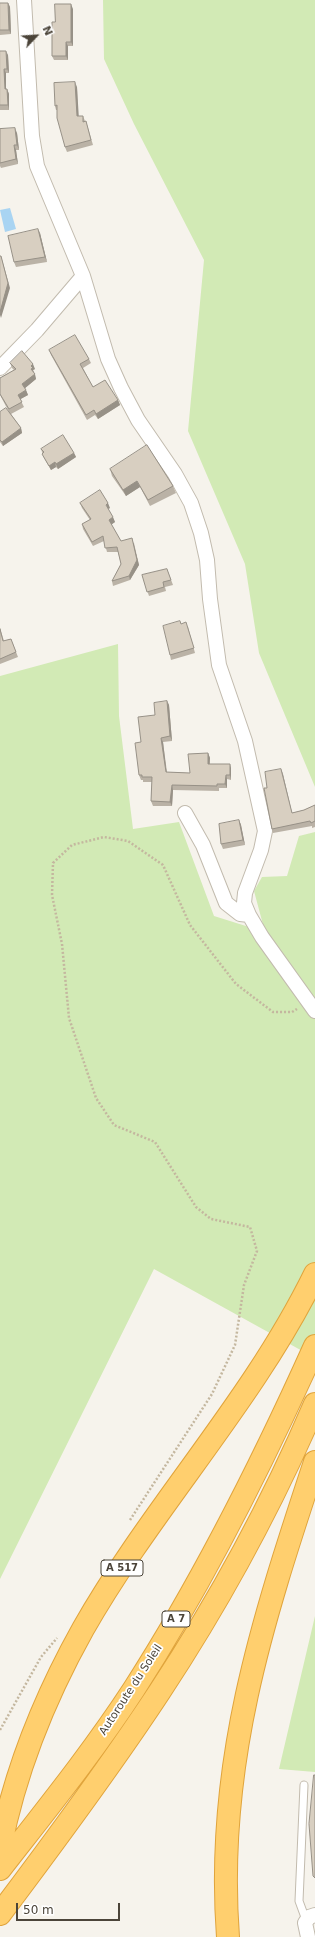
<!DOCTYPE html>
<html>
<head>
<meta charset="utf-8">
<style>
	body { margin:0 }
	#map { position:relative; width:315px; height:1937px; overflow:hidden; background:#f6f3ec; font-family:"DejaVu Sans",sans-serif }
	canvas { display:block }
	.north { position:absolute; left:16px; top:16px; width:40px; height:40px; -webkit-text-stroke:3px #fff; paint-order:stroke; rotate:65deg; font-size:11px; font-weight:700; line-height:16px; text-align:center; color:#4b4439 }
	.north::after { content:''; display:block; margin:auto; width:14px; height:18px; background:#4b4439; clip-path:polygon(50% 0,100% 100%,50% 72%,0 100%) }
	.scale { position:absolute; left:16px; top:1903px; width:104px; height:18px; box-sizing:border-box; border:2px solid #4b4439; border-top:0; padding-left:5px; font-size:12px; line-height:14px; white-space:nowrap; color:#4b4439; -webkit-text-stroke:3px #fff; paint-order:stroke }
</style>
</head>
<body>
<div id="map">
<canvas width="315" height="1937"></canvas>
<div class="north">N</div>
<div class="scale">50 m</div>
</div>
<script>
const ctx = document.querySelector('canvas').getContext('2d');
ctx.lineJoin = 'round';
function fill(path, color) { ctx.fillStyle = color; ctx.fill(path, 'evenodd'); }
function trace(path, color, width, dash) { ctx.strokeStyle = color; ctx.lineWidth = width; ctx.lineCap = dash ? 'butt' : 'round'; ctx.setLineDash(dash || []); ctx.stroke(path); }
function drawText(font, color, halo, rows, align = 'center') {
  ctx.font = font + ' "DejaVu Sans",sans-serif'; ctx.lineWidth = 3.5; ctx.setLineDash([]); ctx.textBaseline = 'middle'; ctx.strokeStyle = halo; ctx.fillStyle = color; for (const [text, x, y, turn = 0] of rows) {
    ctx.save(); ctx.translate(x, y); ctx.rotate((+turn || 0) * Math.PI / 180); ctx.textAlign = isNaN(turn) ? turn : align; if (halo) ctx.strokeText(text, 0, 0); ctx.fillText(text, 0, 0); ctx.restore();
  }
}
fill(new Path2D(`
	M 103,0 L 315,0 L 315,787 L 259,653 L 245,564 L 188,431 L 204,260 L 134,124 L 104,59 Z
	M 118,644 L 119,716 L 133,829 L 179,822 L 214,916 L 265,932 L 254,891 L 262,877 L 287,876 L 299,836 L 315,832 L 315,1358 L 154,1269 L 0,1579 L 0,676 Z
	M 315,1616 L 315,1772 L 279,1769 Z`), '#d2eab5');
fill(new Path2D(`
	M 10,208 L 16,229 L 5,232 L 0,210 Z`), '#a9d4f2');
const lane = new Path2D(`
	M 304,1785 L 299,1901 L 306,1920`);
const street = new Path2D(`
	M 24,0 L 32,136 L 37,166 L 83,276 L 108,359 L 121,388 L 138,420 L 175,474 L 191,503 L 201,533 L 207,560 L 210,599 L 219,665 L 245,741 L 265,831 L 261,850 L 245,893 L 244,903 L 249,915 L 262,937 L 315,1011
	M 0,368 L 37,330 L 83,276
	M 185,813 L 203,845 L 226,903 L 240,914 L 249,915
	M 308,1937 L 305,1923 L 309,1917 L 315,1915`);
const highway = new Path2D(`
	M 0,1848 C 15,1771 45,1697 83,1629 C 153,1506 253,1401 315,1274
	M 0,1869 C 46,1810 93,1752 134,1689 C 204,1580 262,1464 315,1346
	M 0,1914 C 55,1841 110,1767 160,1691 C 220,1600 272,1504 315,1404
	M 228,1937 C 215,1766 262,1622 315,1462`);
trace(lane, '#c2bbae', 9);
trace(street, '#c2bbae', 16);
trace(highway, '#e0a43c', 24);
trace(new Path2D(`
	M 130,1520 L 212,1394 L 235,1345 L 244,1285 L 257,1251 L 250,1227 L 211,1219 L 196,1207 L 155,1142 L 114,1125 L 96,1098 L 69,1018 L 62,944 L 52,895 L 53,863 L 72,845 L 104,837 L 128,841 L 163,865 L 190,925 L 236,984 L 273,1012 L 292,1012 L 297,1009
	M 0,1730 L 41,1657 L 57,1638`), '#c4b79f', 2.5, [2, 2]);
trace(lane, '#fff', 7);
trace(street, '#fff', 14);
trace(highway, '#ffcf6e', 22);
fill(new Path2D(`
	M 0,3 L 8,3 L 10,7 L 11,34 L 0,35 Z
	M 73,9 L 73,46 L 68,46 L 68,60 L 54,60 L 52,56 L 55,22 Z
	M 0,51 L 8,55 L 9,73 L 6,73 L 6,89 L 7,89 L 9,94 L 9,110 L 0,110 Z
	M 77,87 L 78,116 L 83,116 L 85,121 L 86,121 L 93,145 L 67,152 L 65,147 L 57,110 L 56,110 L 55,106 Z
	M 0,129 L 17,133 L 19,150 L 16,150 L 18,164 L 1,168 L 0,166 Z
	M 40,233 L 47,262 L 16,267 L 14,262 Z
	M 49,350 L 89,359 L 91,363 L 83,368 L 93,387 L 118,400 L 120,405 L 98,419 L 95,415 L 87,420 L 51,355 Z
	M 10,363 L 35,369 L 33,370 L 36,379 L 25,388 L 28,395 L 20,399 L 24,407 L 11,414 L 21,428 L 22,433 L 3,446 L 0,442 L 0,412 L 9,412 L 0,395 L 0,378 L 14,370 L 12,368 Z
	M 41,449 L 74,453 L 76,457 L 58,469 L 56,467 L 51,470 L 44,458 Z
	M 110,469 L 173,486 L 176,493 L 150,506 L 140,487 L 126,496 L 112,476 Z
	M 80,503 L 110,508 L 108,509 L 115,522 L 111,524 L 121,541 L 134,543 L 139,565 L 130,580 L 113,586 L 112,581 L 121,564 L 118,552 L 107,552 L 104,541 L 93,546 L 83,529 L 82,524 L 90,520 L 82,508 Z
	M 167,569 L 173,585 L 165,587 L 166,591 L 149,596 L 142,575 Z
	M 181,624 L 188,627 L 195,653 L 171,660 L 170,655 Z
	M 0,628 L 4,641 L 11,639 L 18,657 L 0,664 Z
	M 167,701 L 169,705 L 172,741 L 163,742 L 167,772 L 190,773 L 208,753 L 210,758 L 210,764 L 231,768 L 231,780 L 227,779 L 227,788 L 219,788 L 219,791 L 173,790 L 172,806 L 153,806 L 151,801 L 152,782 L 143,782 L 143,780 L 141,780 L 139,775 L 141,742 L 155,715 Z
	M 281,769 L 292,813 L 304,810 L 315,805 L 315,827 L 312,828 L 312,826 L 273,833 L 272,829 L 267,788 Z
	M 239,820 L 241,825 L 245,845 L 223,849 L 221,844 Z`), '#bab2a6');
fill(new Path2D(`
	M 8,3 L 10,7 L 11,34 L 9,30 Z
	M 71,4 L 73,9 L 73,46 L 71,42 Z
	M 66,42 L 68,46 L 68,60 L 66,56 Z
	M 6,51 L 8,55 L 9,73 L 7,69 Z
	M 4,69 L 6,73 L 6,94 L 5,89 Z
	M 75,82 L 77,87 L 79,120 L 77,116 Z
	M 7,89 L 9,94 L 9,110 L 8,105 Z
	M 15,128 L 17,133 L 19,150 L 17,145 Z
	M 14,145 L 16,150 L 18,164 L 16,159 Z
	M 38,229 L 40,233 L 47,262 L 45,257 Z
	M 1,256 L 10,288 L 1,318 L 0,315 Z
	M 33,364 L 35,369 L 33,370 L 34,373 L 33,374 L 31,369 L 31,366 Z
	M 35,374 L 36,379 L 24,389 L 22,384 Z
	M 26,390 L 28,395 L 19,400 L 18,395 Z
	M 118,400 L 120,405 L 98,419 L 96,414 Z
	M 21,428 L 22,433 L 3,446 L 2,442 Z
	M 74,453 L 76,457 L 58,469 L 56,464 Z
	M 55,462 L 56,467 L 51,470 L 49,466 Z
	M 137,481 L 140,487 L 126,496 L 123,490 Z
	M 108,503 L 110,508 L 108,509 L 106,505 Z
	M 113,517 L 115,522 L 111,525 L 109,520 Z
	M 132,538 L 139,565 L 130,580 L 129,576 Z
	M 167,701 L 169,705 L 172,741 L 170,736 Z
	M 161,738 L 163,742 L 167,776 L 166,772 Z
	M 208,753 L 210,758 L 209,768 L 208,764 Z
	M 230,764 L 231,768 L 231,780 L 230,775 Z
	M 281,769 L 283,774 L 293,817 Z
	M 226,775 L 227,779 L 227,788 L 225,784 Z
	M 172,785 L 173,790 L 172,806 L 170,802 Z
	M 239,820 L 241,825 L 245,845 L 243,840 Z`), '#979187');
const building = new Path2D(`
	M 0,3 L 8,3 L 9,30 L 0,30 Z
	M 55,4 L 71,4 L 71,42 L 66,42 L 66,56 L 52,56 L 52,22 L 55,22 Z
	M 0,51 L 6,51 L 7,69 L 4,69 L 5,89 L 7,89 L 8,105 L 0,105 Z
	M 75,82 L 77,116 L 83,116 L 83,122 L 86,121 L 91,140 L 65,147 L 57,118 L 57,105 L 55,106 L 54,83 Z
	M 15,128 L 17,145 L 14,145 L 16,159 L 0,163 L 0,129 Z
	M 38,229 L 45,257 L 14,262 L 8,236 Z
	M 0,256 L 1,256 L 8,283 L 0,312 Z
	M 75,335 L 89,359 L 80,364 L 93,387 L 105,380 L 118,400 L 96,414 L 94,410 L 86,415 L 49,350 Z
	M 22,351 L 33,364 L 31,366 L 33,368 L 31,369 L 35,374 L 22,384 L 26,390 L 18,395 L 22,402 L 9,409 L 0,394 L 0,378 L 16,369 L 10,363 Z
	M 6,408 L 21,428 L 2,442 L 0,440 L 0,412 Z
	M 63,435 L 74,453 L 56,464 L 55,462 L 49,466 L 42,454 L 44,452 L 41,449 Z
	M 147,445 L 173,486 L 148,500 L 137,481 L 123,490 L 110,469 Z
	M 100,490 L 108,503 L 106,505 L 113,517 L 109,520 L 121,541 L 132,538 L 137,560 L 129,576 L 112,581 L 121,564 L 117,547 L 105,548 L 103,536 L 92,542 L 82,524 L 91,519 L 80,503 Z
	M 167,569 L 171,580 L 163,582 L 164,587 L 147,592 L 142,575 Z
	M 180,621 L 181,624 L 186,622 L 194,648 L 170,655 L 163,626 Z
	M 0,629 L 3,641 L 11,639 L 16,652 L 0,659 Z
	M 167,701 L 170,736 L 161,738 L 166,772 L 190,773 L 188,754 L 208,753 L 208,764 L 230,764 L 230,775 L 226,775 L 225,784 L 217,784 L 217,786 L 172,785 L 170,802 L 151,801 L 152,777 L 142,777 L 142,775 L 139,775 L 135,743 L 141,742 L 138,717 L 155,715 L 154,703 Z
	M 281,769 L 292,813 L 304,810 L 315,805 L 315,821 L 311,823 L 310,821 L 272,829 L 264,788 L 267,788 L 265,772 Z
	M 239,820 L 243,840 L 221,844 L 219,824 Z
	M 314,1775 L 315,1775 L 315,1878 L 313,1876 L 309,1824 Z`);
fill(building, '#d8cfc1');
trace(building, '#979187', 1);
for (const [x, y, w] of [
	[122,1568,42],
	[176,1619,28]
]) { const box = new Path2D(); box.roundRect(x - w / 2, y - 8, w, 16, 3); ctx.fillStyle = '#fff'; ctx.fill(box); trace(box, '#4b4439', 1); }
drawText('bold 10px', '#4b4439', null, [
	["A 517",122,1568],
	["A 7",176,1619]
]);
drawText('11px', '#4b4439', '#fff', [
	["Autoroute du Soleil",131,1690,-57]
]);
</script>
</body>
</html>
